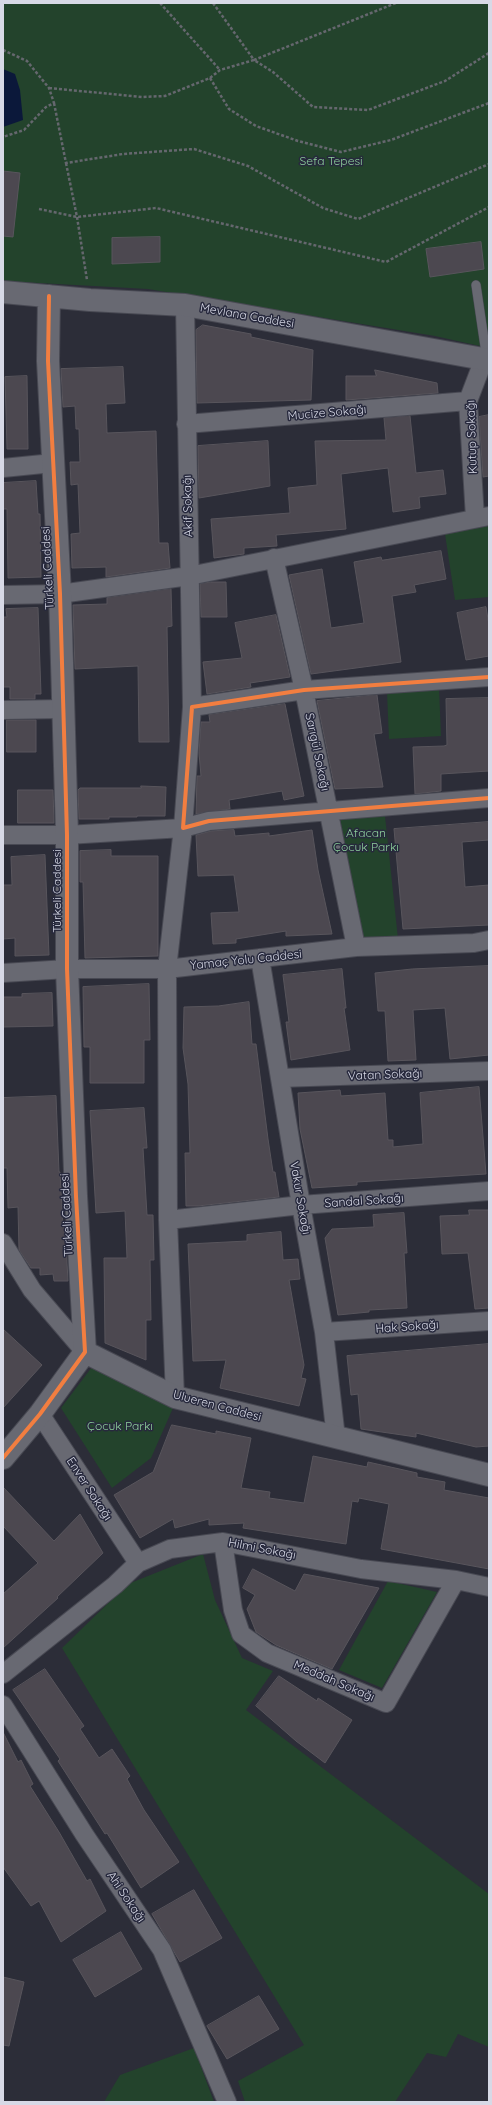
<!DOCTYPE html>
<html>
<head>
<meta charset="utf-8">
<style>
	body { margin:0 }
	#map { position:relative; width:492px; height:2105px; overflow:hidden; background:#2c2d38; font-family:Quicksand,sans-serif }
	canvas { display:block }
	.frame { position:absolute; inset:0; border:4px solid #d7d9e6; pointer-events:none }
</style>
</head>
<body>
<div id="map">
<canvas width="492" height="2105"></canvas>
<div class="frame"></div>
</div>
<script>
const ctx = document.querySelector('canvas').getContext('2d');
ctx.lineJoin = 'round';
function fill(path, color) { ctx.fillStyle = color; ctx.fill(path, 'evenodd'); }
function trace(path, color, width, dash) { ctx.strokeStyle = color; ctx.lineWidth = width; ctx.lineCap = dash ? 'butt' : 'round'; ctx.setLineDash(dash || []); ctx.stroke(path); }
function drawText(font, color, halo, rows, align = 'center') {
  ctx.font = font + ' Quicksand,sans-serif'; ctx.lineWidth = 3; ctx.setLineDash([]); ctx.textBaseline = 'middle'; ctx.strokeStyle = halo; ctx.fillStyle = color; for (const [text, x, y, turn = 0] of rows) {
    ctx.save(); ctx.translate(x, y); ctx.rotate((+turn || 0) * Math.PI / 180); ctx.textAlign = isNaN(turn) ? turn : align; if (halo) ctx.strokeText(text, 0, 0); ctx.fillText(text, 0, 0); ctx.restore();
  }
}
fill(new Path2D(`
	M 3,3 L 489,3 L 489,348 L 435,336 L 148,289 L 3,281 Z
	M 489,526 L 489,597 L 455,600 L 445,534 Z
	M 439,688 L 441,736 L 389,739 L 387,693 Z
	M 385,816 L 398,939 L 362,940 L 340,818 Z
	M 92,1367 L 173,1408 L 151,1458 L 112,1488 L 61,1408 Z
	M 203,1554 L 215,1600 L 242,1658 L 273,1671 L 246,1710 L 489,1894 L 489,2047 L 458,2034 L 446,2057 L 427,2053 L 395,2102 L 245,2102 L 238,2081 L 304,2045 L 62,1648 L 128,1584 Z
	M 388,1581 L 437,1592 L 382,1688 L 339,1670 Z
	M 194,2048 L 214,2102 L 104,2102 L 120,2075 Z`), '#23432c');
fill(new Path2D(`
	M 3,69 L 15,74 L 20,90 L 23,120 L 3,127 Z`), '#0b183a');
const building = new Path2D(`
	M 3,171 L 20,173 L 13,237 L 3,236 Z
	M 160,237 L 160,262 L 112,264 L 112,238 Z
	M 481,242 L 484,269 L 430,277 L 426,249 Z
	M 203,325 L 251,334 L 251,337 L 313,350 L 311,400 L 197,403 L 196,330 Z
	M 123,367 L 125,403 L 106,404 L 107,433 L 156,431 L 159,543 L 168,543 L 170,568 L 106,577 L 106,567 L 72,568 L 71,534 L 80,533 L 78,484 L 71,485 L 70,462 L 80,462 L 79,429 L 76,429 L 75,406 L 63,407 L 61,369 Z
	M 375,370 L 437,383 L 438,393 L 346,400 L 346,376 L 376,376 Z
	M 27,376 L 28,449 L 7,449 L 5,377 Z
	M 489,415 L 489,476 L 483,477 L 479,417 Z
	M 410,416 L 416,473 L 443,470 L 446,494 L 419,497 L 420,508 L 393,512 L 388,468 L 341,474 L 346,529 L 276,535 L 277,546 L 244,548 L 244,554 L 214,558 L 211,519 L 290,513 L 288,488 L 317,485 L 315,441 L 386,440 L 384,418 Z
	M 268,441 L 270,486 L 199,498 L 198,446 Z
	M 36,481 L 38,514 L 40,514 L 41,577 L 8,578 L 7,509 L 3,509 L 3,483 Z
	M 441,551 L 446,579 L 414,585 L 416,592 L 392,596 L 401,662 L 311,674 L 289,575 L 322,569 L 331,628 L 364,623 L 354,562 L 381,557 L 382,560 Z
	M 211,582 L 226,582 L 227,617 L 201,617 L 200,584 Z
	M 171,589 L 172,626 L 167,627 L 169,742 L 139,742 L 138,666 L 75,669 L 73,605 L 107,604 L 107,598 Z
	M 486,607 L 489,625 L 489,656 L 466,660 L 457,613 Z
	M 38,608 L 41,694 L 35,694 L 35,699 L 10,699 L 10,687 L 3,687 L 3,617 L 7,617 L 6,609 Z
	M 276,615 L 290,677 L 250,683 L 251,687 L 207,694 L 203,662 L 242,658 L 235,623 Z
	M 377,695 L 382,733 L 374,734 L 383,787 L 335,789 L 317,701 Z
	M 489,698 L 489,771 L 441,774 L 441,791 L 415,794 L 413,747 L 444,746 L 447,745 L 446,699 Z
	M 285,704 L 304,796 L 284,800 L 282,791 L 229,800 L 230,809 L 196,814 L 197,776 L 201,776 L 199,753 L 201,722 L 210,722 L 209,715 Z
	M 7,720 L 36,720 L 36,752 L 7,752 Z
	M 141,786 L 166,787 L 165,816 L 137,816 L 137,817 L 109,817 L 109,819 L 79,819 L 78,790 L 80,788 L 141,788 Z
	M 18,790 L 53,790 L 54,823 L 18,823 Z
	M 489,822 L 489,840 L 462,842 L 465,887 L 489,885 L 489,925 L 403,929 L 394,829 Z
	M 234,830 L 235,836 L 269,833 L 269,836 L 312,830 L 318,870 L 332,934 L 286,936 L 286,931 L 236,939 L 236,943 L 213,944 L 211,913 L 239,912 L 234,875 L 198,876 L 196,835 L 211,831 Z
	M 111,850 L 111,856 L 158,856 L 158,956 L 85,958 L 83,882 L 80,882 L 80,851 Z
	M 45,855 L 49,955 L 15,956 L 15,938 L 3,939 L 3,885 L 12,885 L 11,857 Z
	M 489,966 L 489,1055 L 450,1059 L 445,1008 L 413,1010 L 416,1060 L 388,1061 L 385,1011 L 378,1011 L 375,973 L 412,969 Z
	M 342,969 L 346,1008 L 344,1008 L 350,1050 L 291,1060 L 286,1022 L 289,1022 L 283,975 Z
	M 149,984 L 150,1040 L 144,1040 L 144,1083 L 90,1083 L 90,1047 L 84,1047 L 83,987 Z
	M 52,993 L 53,1026 L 3,1027 L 3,997 L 22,997 L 22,994 Z
	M 249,1002 L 252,1044 L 256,1044 L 268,1139 L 273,1172 L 275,1172 L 279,1197 L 198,1206 L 186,1206 L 185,1153 L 190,1153 L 188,1084 L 183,1048 L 184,1007 L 218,1006 Z
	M 479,1087 L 486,1174 L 357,1182 L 357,1185 L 312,1188 L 300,1129 L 298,1093 L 340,1090 L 341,1096 L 385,1093 L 388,1140 L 393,1140 L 393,1147 L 423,1144 L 420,1093 Z
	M 56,1096 L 59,1172 L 60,1172 L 63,1226 L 65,1226 L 68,1281 L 54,1281 L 53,1274 L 40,1275 L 40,1268 L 31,1268 L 19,1250 L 18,1207 L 8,1208 L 7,1168 L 3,1168 L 3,1098 Z
	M 144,1108 L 147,1148 L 143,1148 L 147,1215 L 153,1215 L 154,1260 L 150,1260 L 151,1320 L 146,1320 L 146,1360 L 105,1343 L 104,1258 L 127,1258 L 125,1211 L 96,1213 L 90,1111 Z
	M 469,1210 L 489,1210 L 489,1308 L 475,1309 L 468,1253 L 442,1254 L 440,1216 L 469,1215 Z
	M 404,1213 L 407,1253 L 404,1253 L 407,1308 L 369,1310 L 369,1312 L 338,1315 L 325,1238 L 332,1229 L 374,1227 L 373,1215 Z
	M 281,1232 L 283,1260 L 298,1259 L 300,1279 L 289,1280 L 304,1365 L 301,1378 L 306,1379 L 299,1406 L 220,1388 L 226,1360 L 193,1361 L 188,1244 L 247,1241 L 247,1235 Z
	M 3,1329 L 42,1365 L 3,1408 Z
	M 489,1344 L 489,1446 L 476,1447 L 416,1433 L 416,1437 L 361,1429 L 358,1394 L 351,1395 L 347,1356 Z
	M 172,1425 L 216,1434 L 216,1431 L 251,1438 L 241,1488 L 270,1492 L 269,1498 L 304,1503 L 313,1456 L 367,1467 L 368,1462 L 395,1468 L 417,1473 L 417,1477 L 445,1482 L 444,1490 L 489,1498 L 489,1569 L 381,1549 L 389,1504 L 359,1498 L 358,1502 L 352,1501 L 346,1544 L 243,1528 L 244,1523 L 209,1525 L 209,1519 L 175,1528 L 173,1519 L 140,1538 L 114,1495 L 153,1472 Z
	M 3,1487 L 54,1541 L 80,1514 L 103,1553 L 57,1597 L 58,1598 L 3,1648 L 3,1594 L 38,1563 L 3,1526 Z
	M 253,1569 L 295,1591 L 304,1574 L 379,1588 L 332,1669 L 276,1645 L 256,1632 L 247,1609 L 255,1595 L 243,1588 Z
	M 45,1669 L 84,1726 L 80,1729 L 99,1758 L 112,1749 L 130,1776 L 127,1779 L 144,1810 L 179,1862 L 141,1888 L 107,1833 L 105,1834 L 58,1761 L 60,1759 L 13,1690 Z
	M 279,1676 L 317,1701 L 318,1698 L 352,1720 L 325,1763 L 296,1741 L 256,1706 Z
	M 3,1732 L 18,1762 L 21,1760 L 33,1784 L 30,1786 L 59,1832 L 87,1881 L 90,1879 L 106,1911 L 61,1942 L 39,1901 L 31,1906 L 3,1867 Z
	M 194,1890 L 222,1938 L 180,1962 L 152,1914 Z
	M 121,1932 L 142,1969 L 95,1997 L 73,1960 Z
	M 3,1977 L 24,1982 L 9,2046 L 3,2045 Z
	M 259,1996 L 279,2029 L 227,2059 L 207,2026 Z`);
fill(building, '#4c4850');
trace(building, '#58555c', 1);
const lane = new Path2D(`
	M 476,285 L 487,360`);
const street = new Path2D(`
	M 185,305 L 192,707
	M 186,424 L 468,401
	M 3,468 L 53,463
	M 475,518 L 468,401 L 484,359
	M 274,558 L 304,690 L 356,947
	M 3,595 L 60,594 L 189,576 L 489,516
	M 489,677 L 304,690 L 192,707 L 183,828 L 209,821 L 489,798
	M 3,710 L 63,709
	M 3,835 L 67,835 L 183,828 L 167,969 L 168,1220 L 175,1397
	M 260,958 L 301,1205 L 324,1332 L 336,1438
	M 3,973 L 67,969 L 167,969 L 356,947 L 474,943 L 489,940
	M 280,1078 L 489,1071
	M 168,1220 L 301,1205 L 489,1191
	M 3,1243 L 32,1290 L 85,1352
	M 324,1332 L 489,1321
	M 40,1414 L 138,1563
	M 223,1542 L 233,1610 L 241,1634 L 267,1653 L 386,1703 L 456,1580
	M 3,1674 L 115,1585 L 138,1563 L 170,1549 L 223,1542 L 361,1569 L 456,1580 L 489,1587
	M 3,1705 L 84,1834 L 162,1950 L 227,2102`);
const secondary = new Path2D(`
	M 3,292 L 90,300 L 185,305 L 489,360
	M 85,1352 L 175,1397 L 489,1475
	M 3,1458 L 40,1414 L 85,1352 L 76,1196 L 67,969 L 67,835 L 60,594 L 48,361 L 49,296`);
trace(lane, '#484953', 10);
trace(street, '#484953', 20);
trace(secondary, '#484953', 24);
trace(new Path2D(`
	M 160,3 L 220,70
	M 213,3 L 254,60 L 396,3
	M 3,50 L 27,61 L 49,88 L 54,103 L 46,107 L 24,130 L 3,137
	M 210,78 L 229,109 L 256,126 L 298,141 L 341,152 L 391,140 L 489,103
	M 49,88 L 142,97 L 165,96 L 210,78 L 220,70 L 254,60 L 273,72 L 313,107 L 368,110 L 445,81 L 489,53
	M 54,103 L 66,163 L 123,154 L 194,149 L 248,166 L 323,208 L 358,219 L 489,164
	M 66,163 L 77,217 L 87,280
	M 39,209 L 77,217 L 156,208 L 386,262 L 489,207`), '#65676e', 2.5, [3, 2]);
trace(lane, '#686972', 9);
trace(street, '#686972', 18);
trace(secondary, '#686972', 22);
trace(new Path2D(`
	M 489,677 L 304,690 L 192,707 L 183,828 L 209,821 L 489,798
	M 3,1458 L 40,1414 L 85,1352 L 76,1196 L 67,969 L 67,835 L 60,594 L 48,361 L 49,296`), '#f27e40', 4);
drawText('12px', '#8fd29c', '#27293d', [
	["Sefa Tepesi",331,161],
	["Afacan",366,833],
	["Çocuk Parkı",366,847],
	["Çocuk Parkı",120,1426]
]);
drawText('12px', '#d7d9e6', '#27293d', [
	["Mevlana Caddesi",247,316,10],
	["Mucize Sokağı",327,413,-5],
	["Kutup Sokağı",472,437,-92],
	["Akif Sokağı",188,506,-91],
	["Türkeli Caddesi",48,568,-93],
	["Sarıgül Sokağı",317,752,78],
	["Türkeli Caddesi",57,891,-90],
	["Yamaç Yolu Caddesi",246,960,-6],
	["Vatan Sokağı",385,1075,-2],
	["Vakur Sokağı",300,1198,80],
	["Sandal Sokağı",364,1201,-4],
	["Türkeli Caddesi",67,1215,-93],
	["Hak Sokağı",407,1327,-4],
	["Ulueren Caddesi",217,1406,15],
	["Enver Sokağı",89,1489,57],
	["Hilmi Sokağı",262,1549,11],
	["Meddah Sokağı",334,1681,23],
	["Ahi Sokağı",126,1897,56]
]);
</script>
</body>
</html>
